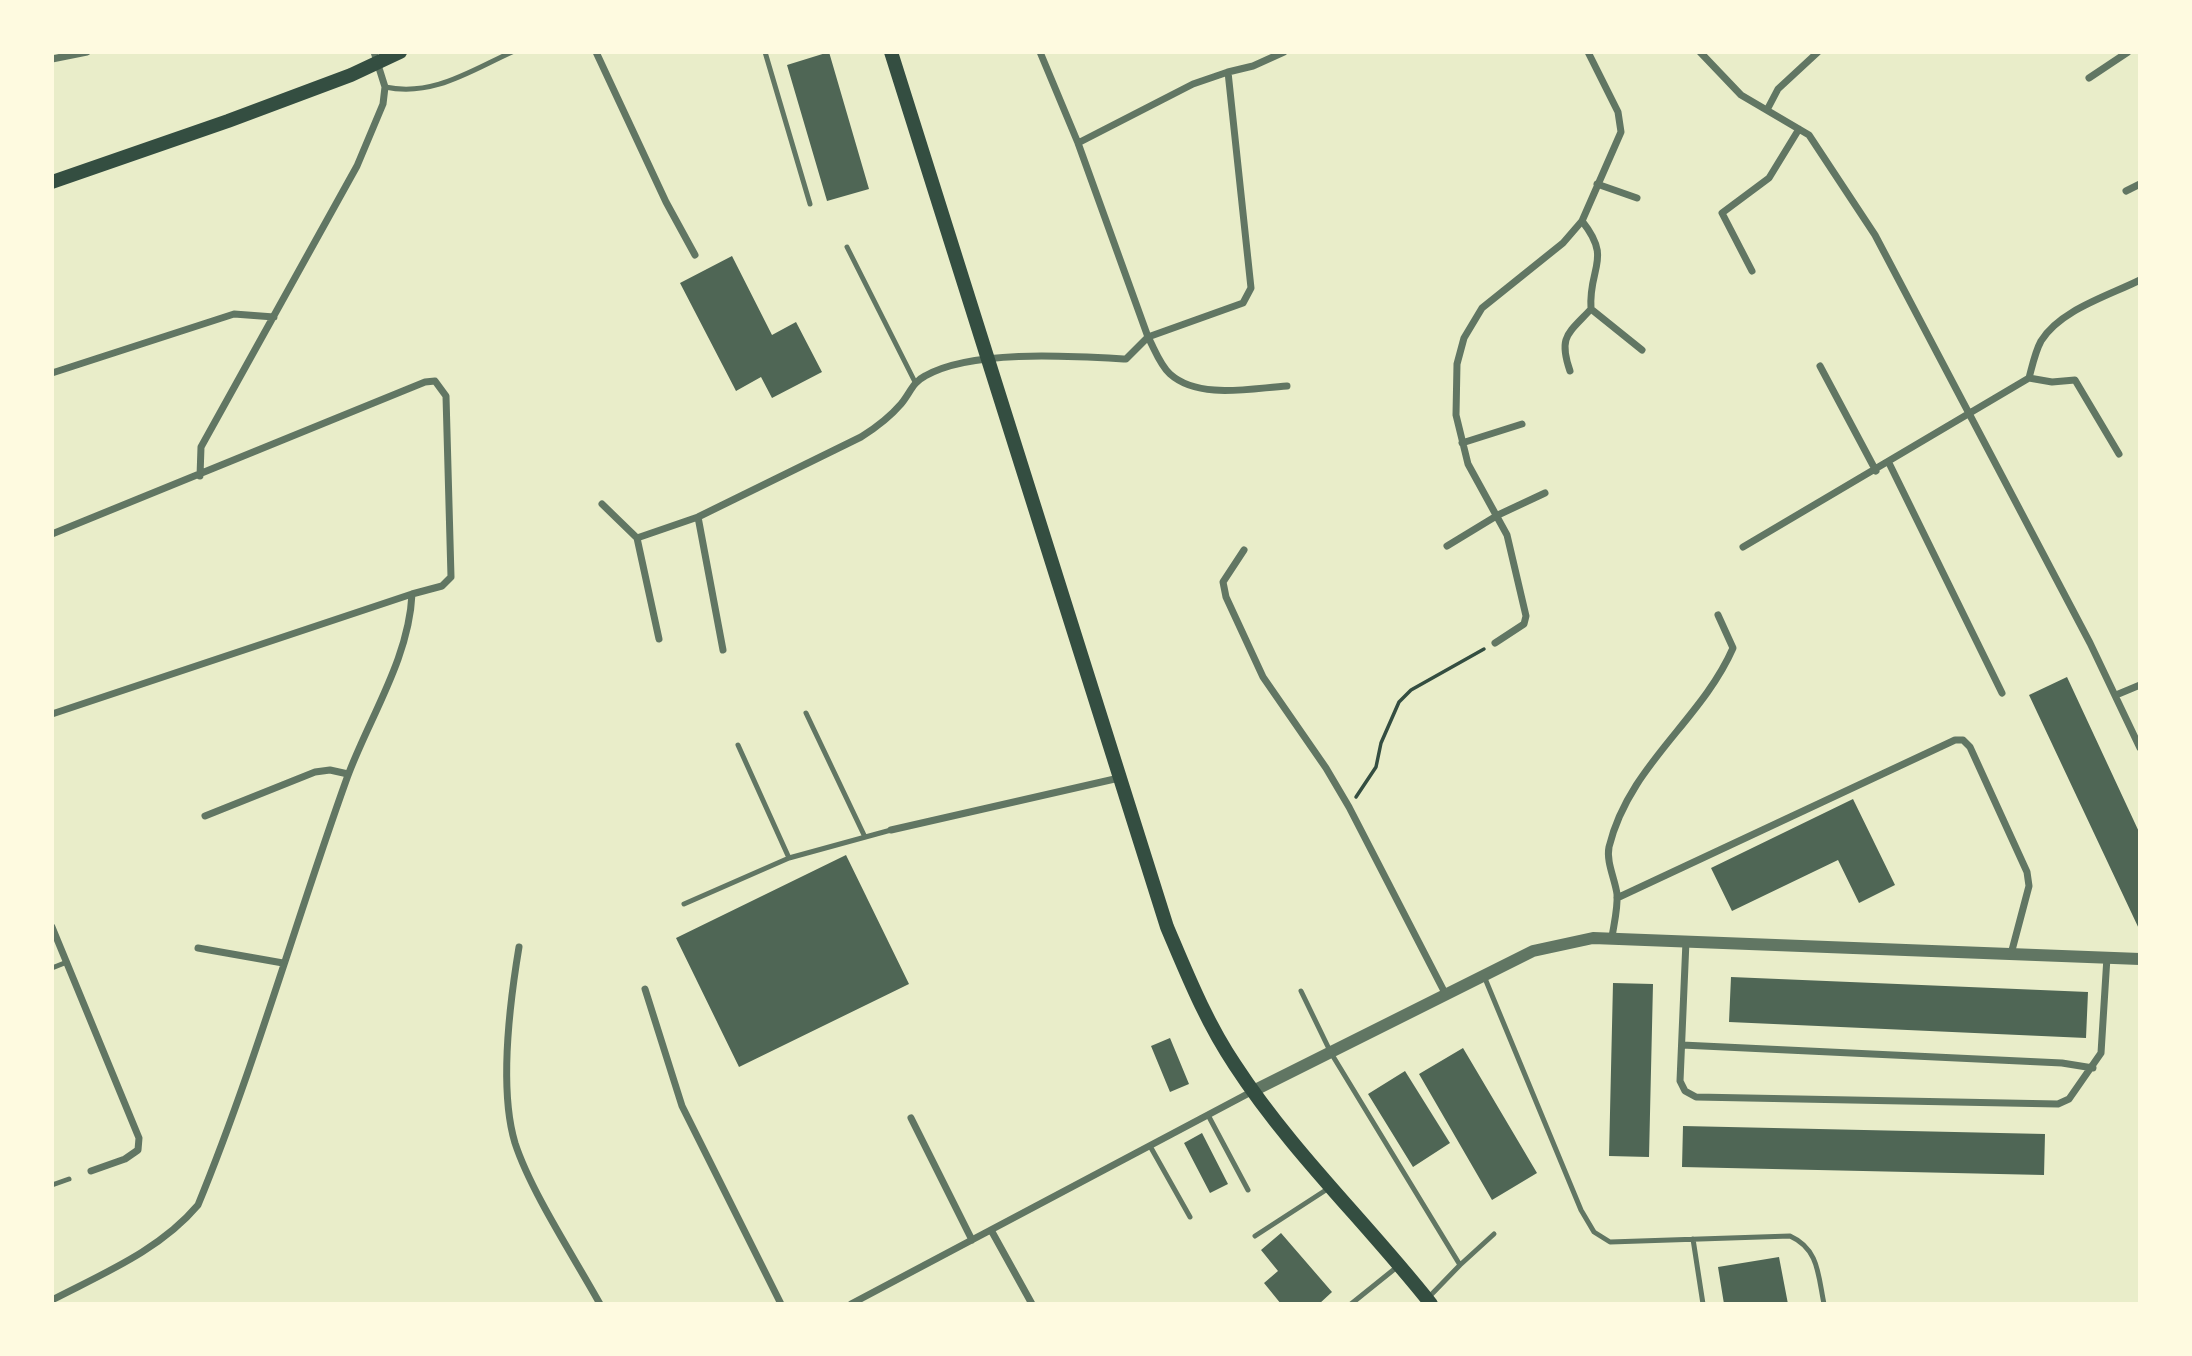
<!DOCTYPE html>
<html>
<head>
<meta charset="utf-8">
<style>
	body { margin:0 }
	#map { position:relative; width:2192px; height:1356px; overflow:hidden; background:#e9edc9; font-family:Helvetica,sans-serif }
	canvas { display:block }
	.frame { position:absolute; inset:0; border:54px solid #fefae0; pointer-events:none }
</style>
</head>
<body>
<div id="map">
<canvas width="2192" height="1356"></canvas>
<div class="frame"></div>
</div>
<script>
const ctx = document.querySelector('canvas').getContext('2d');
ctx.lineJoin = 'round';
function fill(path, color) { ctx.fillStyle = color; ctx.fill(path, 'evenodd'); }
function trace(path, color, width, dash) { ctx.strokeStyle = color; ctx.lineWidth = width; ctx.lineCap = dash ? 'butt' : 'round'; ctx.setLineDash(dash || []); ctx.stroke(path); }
fill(new Path2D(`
	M 829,52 L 869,189 L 827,201 L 787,65 Z
	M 732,256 L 772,335 L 796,322 L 822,372 L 772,398 L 761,377 L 736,391 L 680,283 Z
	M 2067,677 L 2140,834 L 2140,931 L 2029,695 Z
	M 1853,799 L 1895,885 L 1859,903 L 1838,860 L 1732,911 L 1711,868 Z
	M 846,855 L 909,984 L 739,1067 L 676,938 Z
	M 1731,977 L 2088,992 L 2086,1038 L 1729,1022 Z
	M 1613,983 L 1653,984 L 1649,1157 L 1609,1156 Z
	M 1170,1038 L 1189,1084 L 1170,1092 L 1151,1046 Z
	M 1463,1048 L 1537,1173 L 1492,1200 L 1419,1074 Z
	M 1405,1071 L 1450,1143 L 1413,1167 L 1368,1094 Z
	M 1683,1126 L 2045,1134 L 2044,1175 L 1682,1167 Z
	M 1202,1133 L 1228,1184 L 1210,1193 L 1184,1143 Z
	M 1281,1233 L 1332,1292 L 1319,1304 L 1281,1304 L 1264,1283 L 1278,1271 L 1261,1250 Z
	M 1779,1257 L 1788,1304 L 1724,1304 L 1718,1267 Z`), '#4f6655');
trace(new Path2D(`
	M 1356,797 L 1376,767 L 1381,743 L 1399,702 L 1411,690 L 1484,649`), '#344e41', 3.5);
trace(new Path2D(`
	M 765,52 L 810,204
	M 385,87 C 433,97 470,71 512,52
	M 847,247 L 915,382
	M 806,713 L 864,835
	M 738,745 L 789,858
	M 684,904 L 789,858 L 891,830
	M 52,968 L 67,962
	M 1484,976 L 1581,1210 L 1594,1232 L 1610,1242 L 1790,1236 C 1819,1249 1818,1275 1824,1304
	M 1301,991 L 1331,1053 L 1460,1265 L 1427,1299
	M 1208,1115 L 1248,1190
	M 1150,1146 L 1190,1217
	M 52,1185 L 69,1179
	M 1255,1236 L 1329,1188
	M 1693,1239 L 1703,1304
	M 1460,1265 L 1494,1234
	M 1351,1304 L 1397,1267`), '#617663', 5);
trace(new Path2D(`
	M 596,52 L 666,202 L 695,255
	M 1040,52 L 1078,143 L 1148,337 C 1155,350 1160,365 1170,374 C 1199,400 1252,388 1287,386
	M 1700,52 L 1741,95 L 1809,135 L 1875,235 L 2090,643 L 2140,748
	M 52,59 L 87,52
	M 2089,78 L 2128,52
	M 1767,110 L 1778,89 L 1818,52
	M 1078,143 L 1193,84 L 1228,72
	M 1597,184 L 1637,198
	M 2126,191 L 2140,184
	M 1752,271 L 1722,213 L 1769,178 L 1799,129
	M 1591,309 L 1642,350
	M 1820,366 L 1876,471
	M 1570,371 C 1558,336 1568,334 1591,309 C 1588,267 1613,260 1582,221
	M 52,373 L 234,314 L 274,317
	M 2029,378 L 2052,382 L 2075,380 L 2119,454
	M 1462,443 L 1522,424
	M 1889,463 L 2002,693
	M 200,476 L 201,447 L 357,166 L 383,104 L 385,87 L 374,52
	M 602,504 L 637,538 L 659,639
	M 698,517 L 723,650
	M 52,534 L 425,382 L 435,381 L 446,396 L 451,577 L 442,586 L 412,594 C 409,659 369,718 347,778 C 296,920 255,1066 198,1205 C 160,1250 104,1273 52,1300
	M 637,538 L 698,517 L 861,437 C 877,427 889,418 901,404 C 910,393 913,382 925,376 C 971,349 1073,356 1126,359 L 1148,337 L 1243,303 L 1251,288 L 1228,72 L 1253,66 L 1284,52
	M 1447,546 L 1498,515 L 1545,493
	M 1743,547 L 2029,378 C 2032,367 2035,352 2041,341 C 2060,310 2108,296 2140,280
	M 1244,550 L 1223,582 L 1226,597 L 1263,677 L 1326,768 L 1349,807 L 1446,995
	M 1495,643 L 1524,624 L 1526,616 L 1507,535 L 1468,464 L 1456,415 L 1457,364 L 1464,338 L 1482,308 L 1563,243 L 1582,221 L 1621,132 L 1618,112 L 1588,52
	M 2116,695 L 2140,685
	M 52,714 L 412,594
	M 205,816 L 315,772 L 330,770 L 348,774
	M 891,830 L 1119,778
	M 1617,898 L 1955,740 L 1963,740 L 1970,747 L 2027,872 L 2029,886 L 2011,954
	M 52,927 L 139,1138 L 138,1150 L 125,1159 L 91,1171
	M 1612,937 C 1614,924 1618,908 1617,894 C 1615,879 1606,862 1609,847 C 1629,765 1701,721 1733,648 L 1718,615
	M 1686,941 L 1680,1081 L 1685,1091 L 1696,1097 L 2058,1104 L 2069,1099 L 2101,1053 L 2107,957
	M 519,947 C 510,1001 499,1090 515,1143 C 531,1192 574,1257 600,1304
	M 198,948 L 283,963
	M 645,989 L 682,1106 L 781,1304
	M 1682,1045 L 2062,1063 L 2093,1068
	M 911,1118 L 972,1240
	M 991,1230 L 1032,1304
	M 851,1304 L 1253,1091`), '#617663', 7);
trace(new Path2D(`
	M 1253,1091 L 1533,951 L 1593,938 L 2140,959`), '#617663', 12);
trace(new Path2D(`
	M 891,52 L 1167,927 C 1187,974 1206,1022 1235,1065 C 1291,1151 1367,1223 1431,1304
	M 52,182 L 228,121 L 351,75 L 400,52`), '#344e41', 14);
</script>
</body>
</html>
